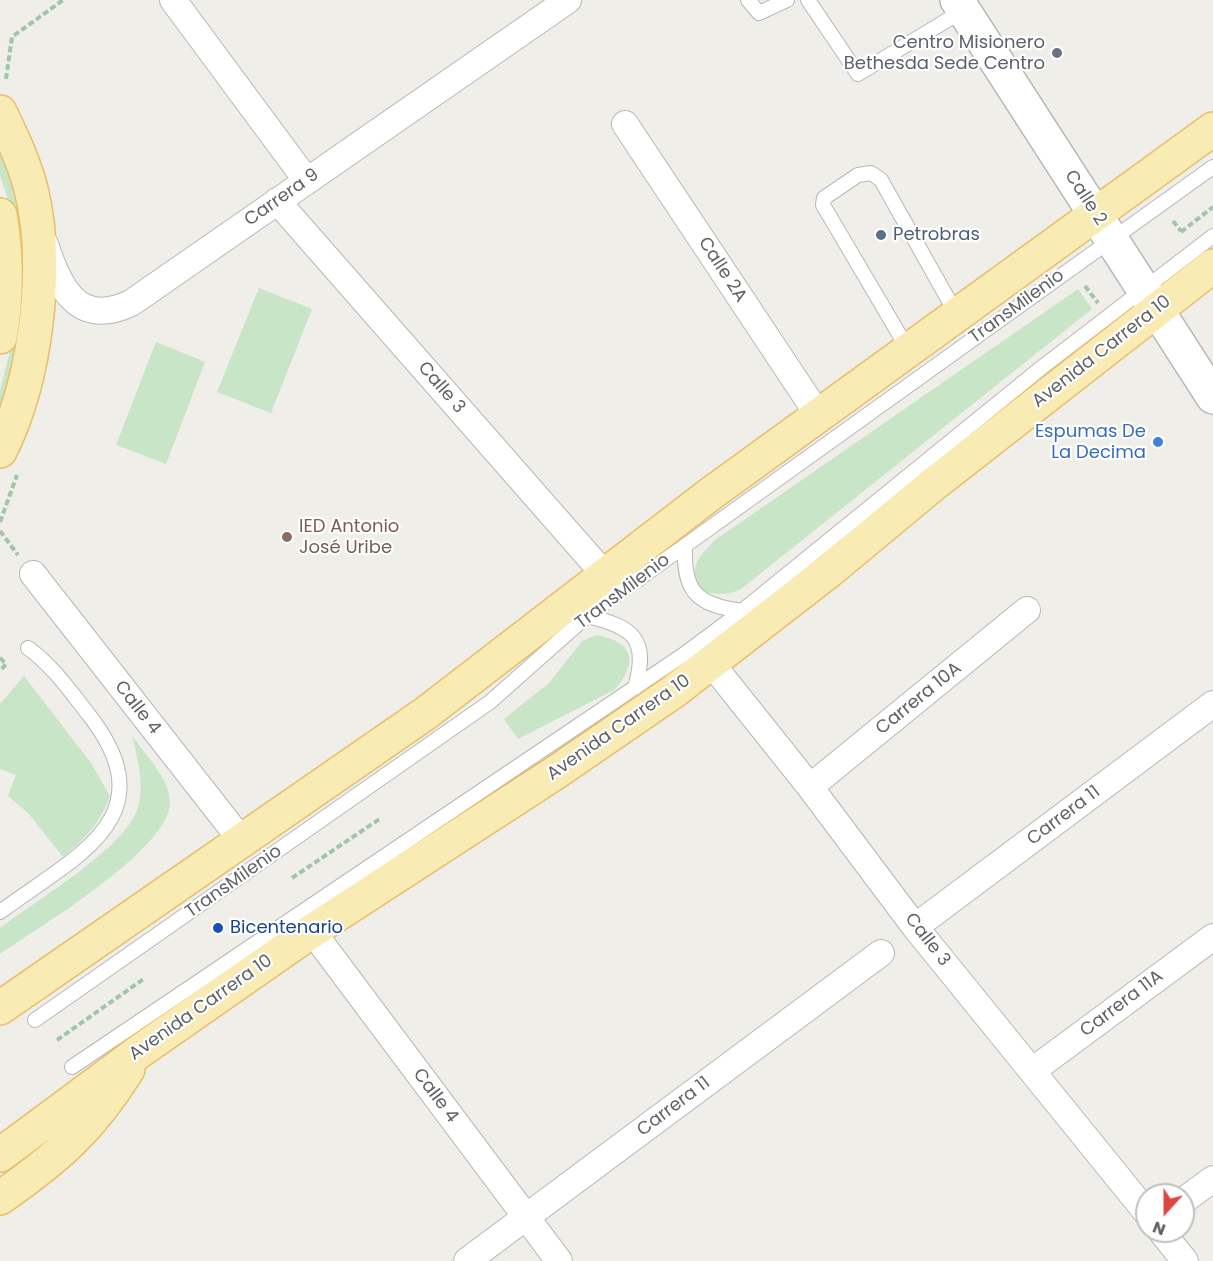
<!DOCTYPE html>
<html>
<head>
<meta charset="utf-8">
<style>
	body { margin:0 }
	#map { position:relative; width:1213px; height:1261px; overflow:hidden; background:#f0eee8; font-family:Poppins,sans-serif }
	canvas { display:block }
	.north { position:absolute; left:1135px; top:1183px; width:60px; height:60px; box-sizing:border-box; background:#fff; border:2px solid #bfc1c2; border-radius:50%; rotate:201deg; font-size:16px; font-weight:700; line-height:24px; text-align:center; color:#5f6367 }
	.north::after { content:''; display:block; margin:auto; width:21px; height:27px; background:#dd4741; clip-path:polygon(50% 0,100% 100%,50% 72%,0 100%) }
</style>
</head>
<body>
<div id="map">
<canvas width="1213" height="1261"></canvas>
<div class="north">N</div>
</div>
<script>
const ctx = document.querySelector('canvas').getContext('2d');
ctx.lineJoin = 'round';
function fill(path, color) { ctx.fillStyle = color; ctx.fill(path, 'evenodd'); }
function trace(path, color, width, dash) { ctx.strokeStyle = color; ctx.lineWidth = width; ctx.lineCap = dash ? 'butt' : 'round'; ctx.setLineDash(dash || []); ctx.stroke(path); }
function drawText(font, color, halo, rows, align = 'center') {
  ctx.font = font + ' Poppins,sans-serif'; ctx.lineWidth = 4.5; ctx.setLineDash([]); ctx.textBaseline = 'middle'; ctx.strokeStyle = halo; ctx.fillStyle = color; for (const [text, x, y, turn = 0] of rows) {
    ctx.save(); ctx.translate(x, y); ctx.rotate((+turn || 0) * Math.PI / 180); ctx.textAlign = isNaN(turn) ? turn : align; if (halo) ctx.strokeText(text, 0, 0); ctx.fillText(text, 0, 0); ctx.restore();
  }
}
fill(new Path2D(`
	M 0,143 L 19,201 L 26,298 L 0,428 L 0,390 L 9,355 L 16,296 L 13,240 L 8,200 L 0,175 Z
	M 259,288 L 312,309 L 271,413 L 217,392 Z
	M 1078,289 L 1092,309 L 741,589 C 715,602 682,590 699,558 C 703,552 710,546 715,540 Z
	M 156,342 L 205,362 L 166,464 L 116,445 Z
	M 596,635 C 634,641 639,663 614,690 L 518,739 L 504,719 L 549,683 L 582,641 Z
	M 24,676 L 91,763 L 110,796 C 98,826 87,837 63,857 L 29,814 L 8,796 L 16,775 L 0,769 L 0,704 Z
	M 132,736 C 145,754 171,780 170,804 C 166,852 40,926 0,954 L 0,928 C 36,901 119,851 136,813 C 146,790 138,759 132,736 Z`), '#c8e5c7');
const service = new Path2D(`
	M 748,0 L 759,13 L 787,0
	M 808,0 L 858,74 L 964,10
	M 909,351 L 823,205 L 824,198 L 858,175 L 871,173 L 881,180 L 957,315
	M 685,546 C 683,592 697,605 742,611
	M 587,616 C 634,627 649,639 635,688
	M 0,912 C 75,856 169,818 89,715 C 70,691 53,666 28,648
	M 35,1020 L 490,702 L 587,616 L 1213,167
	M 72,1067 L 683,655 L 742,611 L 1041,368 L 1213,236`);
const minor = new Path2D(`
	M 173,0 L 307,181
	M 625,124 L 819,416
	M 277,201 L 605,575
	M 45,244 C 59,288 78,328 131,303 L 568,0
	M 33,574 L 242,841
	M 711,663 L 810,787 L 915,927 L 1147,1213
	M 810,787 L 1027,610
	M 915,927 L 1213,704
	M 312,931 L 559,1261
	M 1032,1071 L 1213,937
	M 1183,1201 L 1213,1179
	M 1161,1231 L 1185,1261
	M 467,1261 L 881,953`);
const tertiary = new Path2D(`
	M 957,0 L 1213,397`);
const primary = new Path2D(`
	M 0,112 C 12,137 24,162 31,189 C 50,266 36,380 0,451
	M 0,215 C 7,253 7,298 0,337
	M 0,1008 L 426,713 L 709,495 L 1213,129
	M 0,1155 L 140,1051 L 312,931 L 555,773 L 673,692 L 829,571 L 935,483 L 1213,266
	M 0,1198 C 57,1158 91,1129 128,1069`);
trace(service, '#b5b8bb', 16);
trace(minor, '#b5b8bb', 28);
trace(tertiary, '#b5b8bb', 36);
trace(primary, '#e7bf6a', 36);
trace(new Path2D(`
	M 6,79 L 12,37 L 63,0
	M 1173,221 L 1181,231
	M 1181,232 L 1213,207
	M 1085,286 L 1098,303
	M 0,522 L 17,475
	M 0,531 L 18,555
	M 0,658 L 6,664 L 0,671
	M 292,878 L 381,818
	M 57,1040 L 145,978`), '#a0c6a9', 4, [6, 3]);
trace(service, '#fff', 14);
trace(minor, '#fff', 26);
trace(tertiary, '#fff', 33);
trace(primary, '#f9ebb4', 33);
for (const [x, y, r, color] of [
	[1057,53,6,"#6b7280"],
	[881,235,6,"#5c6f8a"],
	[1158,442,6,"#3f7fe0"],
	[287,537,6,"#8d6e63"],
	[218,928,6,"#1a4fb4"]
]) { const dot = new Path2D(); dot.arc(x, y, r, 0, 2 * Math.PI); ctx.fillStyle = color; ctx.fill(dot); trace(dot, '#fff', 2); }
drawText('18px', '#5b616d', '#fff', [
	["Centro Misionero",1045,43],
	["Bethesda Sede Centro",1045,64]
], 'right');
drawText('18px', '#5f6367', '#fff', [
	["Carrera 9",282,198,-35],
	["Calle 2",1085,198,57],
	["Calle 2A",722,270,57],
	["TransMilenio",1017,307,-36],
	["Avenida Carrera 10",1102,352,-38],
	["Calle 3",441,388,49],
	["TransMilenio",623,592,-37],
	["Carrera 10A",919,699,-39],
	["Calle 4",137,708,52],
	["Avenida Carrera 10",619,728,-35],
	["Carrera 11",1064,816,-37],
	["TransMilenio",234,882,-35],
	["Calle 3",927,940,52],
	["Carrera 11A",1122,1004,-37],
	["Avenida Carrera 10",201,1008,-35],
	["Calle 4",435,1096,53],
	["Carrera 11",674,1107,-37]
]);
drawText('18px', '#4e5e75', '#fff', [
	["Petrobras",893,235]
], 'left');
drawText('18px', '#366cbe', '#fff', [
	["Espumas De",1146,432],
	["La Decima",1146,453]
], 'right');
drawText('18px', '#785e54', '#fff', [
	["IED Antonio",299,527],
	["José Uribe",299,548]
], 'left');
drawText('18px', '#164399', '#fff', [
	["Bicentenario",230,928]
], 'left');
</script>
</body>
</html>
